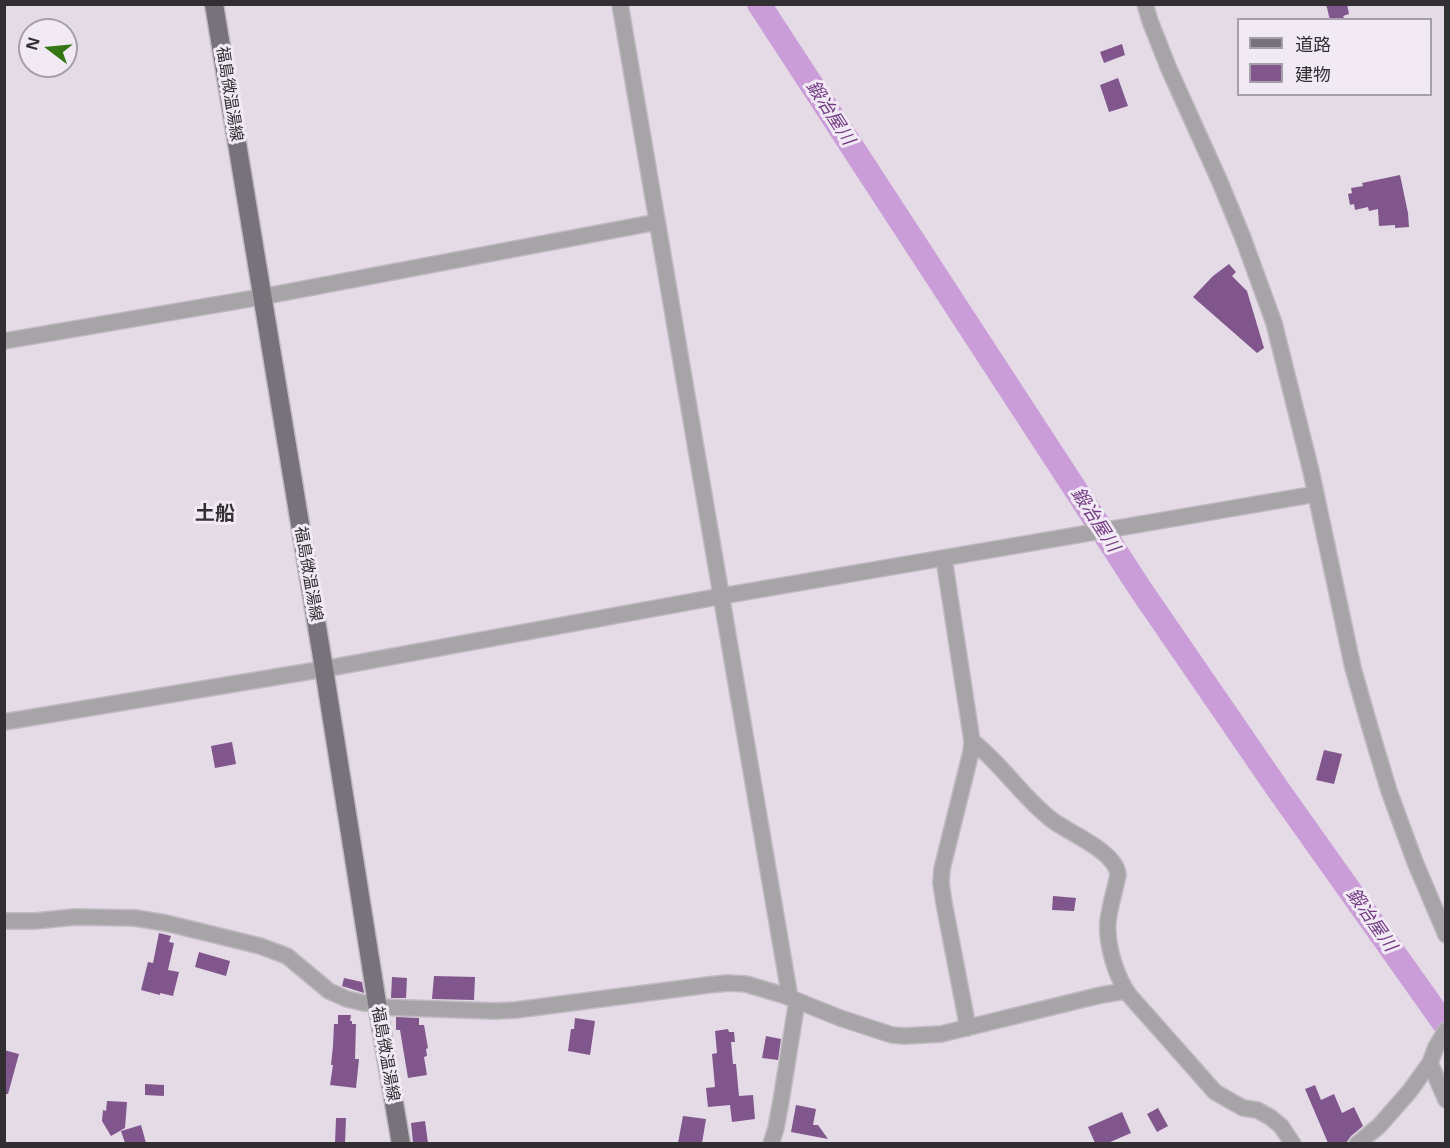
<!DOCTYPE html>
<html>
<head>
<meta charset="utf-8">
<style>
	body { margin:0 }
	#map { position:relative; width:1450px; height:1148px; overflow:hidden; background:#e4dbe6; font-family:"Open Sans","Noto Sans JP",sans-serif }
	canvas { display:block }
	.frame { position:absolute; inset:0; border:6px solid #322f33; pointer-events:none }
	.legend { position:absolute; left:1237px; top:18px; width:195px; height:78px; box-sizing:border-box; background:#f1e9f4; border:2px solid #a59fa7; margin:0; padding:8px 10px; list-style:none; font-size:18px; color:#322f33 }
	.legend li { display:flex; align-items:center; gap:12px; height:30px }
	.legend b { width:30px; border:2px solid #a59fa7 }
	.north { position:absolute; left:18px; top:18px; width:60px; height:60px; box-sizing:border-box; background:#f1e9f4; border:2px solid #a59fa7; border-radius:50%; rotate:286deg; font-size:16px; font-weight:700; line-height:24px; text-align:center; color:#322f33 }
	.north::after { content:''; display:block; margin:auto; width:21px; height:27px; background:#357614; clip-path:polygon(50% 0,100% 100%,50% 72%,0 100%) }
</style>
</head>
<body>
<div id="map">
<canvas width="1450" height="1148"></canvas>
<div class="frame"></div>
<ul class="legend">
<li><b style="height:8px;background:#78727b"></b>道路</li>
<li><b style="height:16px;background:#80568d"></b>建物</li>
</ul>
<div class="north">N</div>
</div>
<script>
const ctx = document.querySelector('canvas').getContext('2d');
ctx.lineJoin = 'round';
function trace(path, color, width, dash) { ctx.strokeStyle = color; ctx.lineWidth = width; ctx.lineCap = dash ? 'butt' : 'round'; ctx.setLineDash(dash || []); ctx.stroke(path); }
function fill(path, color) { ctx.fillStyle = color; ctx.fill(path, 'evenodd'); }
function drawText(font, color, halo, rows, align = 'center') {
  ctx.font = font + ' "Open Sans","Noto Sans JP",sans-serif'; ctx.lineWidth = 6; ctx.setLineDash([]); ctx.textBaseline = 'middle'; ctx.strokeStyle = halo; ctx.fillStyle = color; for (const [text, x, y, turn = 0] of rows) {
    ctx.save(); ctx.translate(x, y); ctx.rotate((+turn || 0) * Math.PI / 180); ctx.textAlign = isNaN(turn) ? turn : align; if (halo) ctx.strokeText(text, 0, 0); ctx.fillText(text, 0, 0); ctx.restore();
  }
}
trace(new Path2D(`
	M 759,4 L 1141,590 L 1277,788 L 1446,1026`), '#ca9dd8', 24);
fill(new Path2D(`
	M 1326,4 L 1347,4 L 1349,14 L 1343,16 L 1345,20 L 1330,20 Z
	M 1122,44 L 1125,55 L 1104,63 L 1100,52 Z
	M 1118,78 L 1128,106 L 1109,112 L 1100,85 Z
	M 1400,175 L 1408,213 L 1409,227 L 1395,228 L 1395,225 L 1379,226 L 1378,209 L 1369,211 L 1368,207 L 1355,210 L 1354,204 L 1350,205 L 1348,194 L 1352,193 L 1351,188 L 1363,186 L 1362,183 Z
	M 1229,264 L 1236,272 L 1232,276 L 1247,291 L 1264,348 L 1257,353 L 1193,297 L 1213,276 Z
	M 232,742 L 236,764 L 215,768 L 211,746 Z
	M 1324,750 L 1342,754 L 1334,784 L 1316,780 Z
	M 1053,896 L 1076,898 L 1074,911 L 1052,910 Z
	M 159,933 L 171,936 L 169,942 L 174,943 L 168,970 L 179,972 L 173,996 L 160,993 L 160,995 L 141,990 L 148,962 L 153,963 Z
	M 199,952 L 230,961 L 226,976 L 195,967 Z
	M 434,976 L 475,977 L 474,1000 L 432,999 Z
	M 392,977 L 407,978 L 406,998 L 391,998 Z
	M 344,978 L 362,982 L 364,993 L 342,986 Z
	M 338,1015 L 351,1015 L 350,1021 L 352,1021 L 352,1024 L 356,1024 L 355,1059 L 359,1059 L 356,1088 L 330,1085 L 333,1065 L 331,1065 L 333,1046 L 334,1024 L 338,1024 Z
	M 396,1017 L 419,1018 L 419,1025 L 424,1025 L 428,1048 L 426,1049 L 427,1056 L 424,1057 L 427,1075 L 408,1078 L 400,1030 L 396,1030 Z
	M 575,1018 L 595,1021 L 590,1055 L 568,1051 L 571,1029 L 574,1029 Z
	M 728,1029 L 729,1032 L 734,1032 L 735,1042 L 731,1042 L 733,1064 L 736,1064 L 739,1096 L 753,1095 L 755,1119 L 732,1122 L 730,1105 L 708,1107 L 706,1088 L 715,1087 L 712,1054 L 717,1053 L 715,1031 Z
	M 766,1036 L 781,1039 L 778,1060 L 762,1058 Z
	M 4,1050 L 19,1054 L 8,1094 L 4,1094 Z
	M 145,1084 L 164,1085 L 164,1096 L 145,1095 Z
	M 1315,1085 L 1321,1100 L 1334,1094 L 1342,1113 L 1354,1107 L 1363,1126 L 1351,1136 L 1346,1143 L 1328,1143 L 1305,1089 Z
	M 107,1101 L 127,1102 L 125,1128 L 111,1136 L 102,1121 L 103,1110 L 106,1111 Z
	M 796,1105 L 816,1109 L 813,1125 L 818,1125 L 828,1139 L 791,1132 Z
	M 1158,1108 L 1168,1126 L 1157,1132 L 1147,1114 Z
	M 1122,1112 L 1131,1133 L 1108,1143 L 1095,1143 L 1088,1127 Z
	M 683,1116 L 706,1119 L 702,1143 L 678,1143 Z
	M 336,1118 L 346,1118 L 345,1143 L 335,1143 Z
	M 425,1121 L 428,1143 L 413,1143 L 411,1123 Z
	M 141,1125 L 146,1143 L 125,1143 L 121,1131 Z`), '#80568d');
const minor = new Path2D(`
	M 620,4 L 790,998
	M 1145,4 L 1150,21 L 1169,69 L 1220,182 L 1243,238 L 1274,323 L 1311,471 L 1353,668 L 1371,731 L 1389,791 L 1415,862 L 1446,935
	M 4,341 L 261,297 L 657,222
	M 944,559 L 972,741 L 971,752 L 942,869 L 941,883 L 944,903 L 968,1028
	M 4,722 L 324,669 L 722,596 L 1316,494
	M 972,741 C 1002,764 1023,798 1052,820 C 1069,833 1117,852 1118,875 C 1115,890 1110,905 1108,921 C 1106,944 1116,978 1130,996 L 1215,1092 L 1243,1108 L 1257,1110 L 1270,1117 L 1281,1126 L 1293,1144
	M 4,921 L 35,921 L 75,917 L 135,918 L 166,923 L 260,946 L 287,956 L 329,991 L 347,999 L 364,1003 L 377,1003
	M 377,1007 L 495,1011 L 516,1010 L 708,985 L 728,983 L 746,984 L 783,995 L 840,1018 L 892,1035 L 904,1036 L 941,1034 L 1101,995 L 1126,991
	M 1430,1063 L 1446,1100
	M 771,1144 L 776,1128 L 781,1101 L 797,1001
	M 1357,1144 L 1379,1126 L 1409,1092 L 1430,1063 L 1436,1047 L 1446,1030`);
const major = new Path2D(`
	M 214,4 L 324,669 L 377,1003 L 401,1144`);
trace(minor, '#c0b9c2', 18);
trace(major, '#c0b9c2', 21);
trace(minor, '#a7a4a8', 15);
trace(major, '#78727b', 18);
drawText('16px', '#322f33', '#f1e9f4', [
	["福島微温湯線",229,94,81],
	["福島微温湯線",308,574,80],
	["福島微温湯線",385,1054,80]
]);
drawText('italic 18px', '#733c84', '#f1e9f4', [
	["鍛冶屋川",830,113,57],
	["鍛冶屋川",1095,520,57],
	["鍛冶屋川",1371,920,55]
]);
drawText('bold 20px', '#322f33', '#f1e9f4', [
	["土船",215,514]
]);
</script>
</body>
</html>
